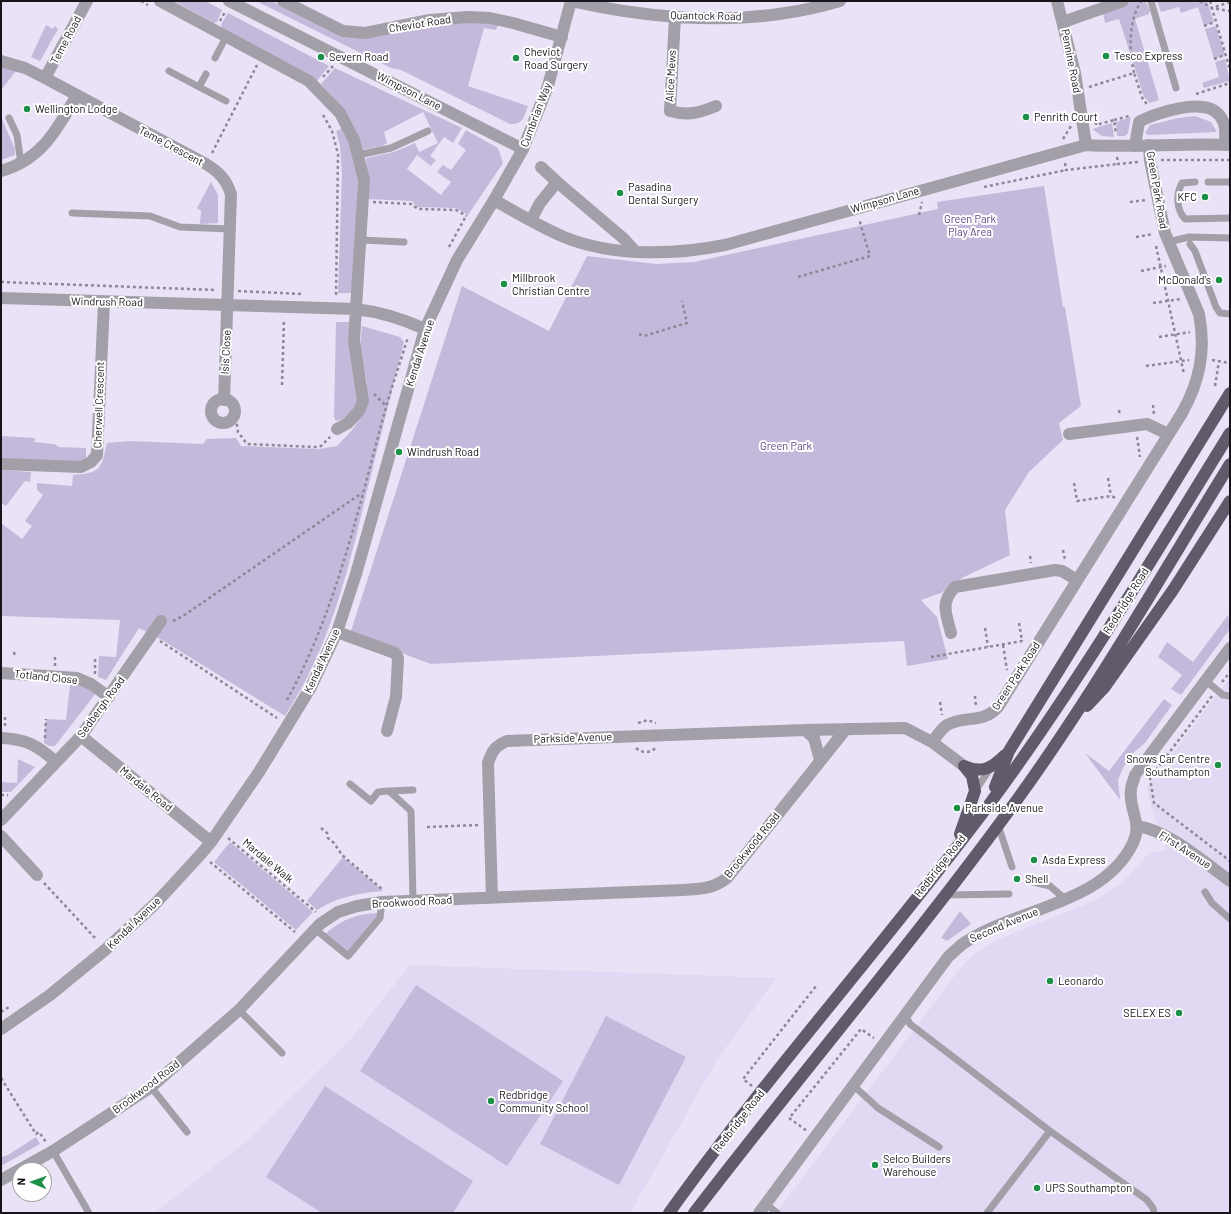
<!DOCTYPE html>
<html>
<head>
<meta charset="utf-8">
<style>
	body { margin:0 }
	#map { position:relative; width:1231px; height:1214px; overflow:hidden; background:#eae3f7; font-family:Barlow,sans-serif }
	canvas { display:block }
	.frame { position:absolute; inset:0; border:2px solid #17141b; pointer-events:none }
	.north { position:absolute; left:12px; top:1162px; width:40px; height:40px; box-sizing:border-box; background:#fff; border:1px solid #a2a1a4; border-radius:50%; rotate:272deg; font-size:11px; font-weight:700; line-height:16px; text-align:center; color:#17141b }
	.north::after { content:''; display:block; margin:auto; width:14px; height:18px; background:#1e8f49; clip-path:polygon(50% 0,100% 100%,50% 72%,0 100%) }
</style>
</head>
<body>
<div id="map">
<canvas width="1231" height="1214"></canvas>
<div class="frame"></div>
<div class="north">N</div>
</div>
<script>
const ctx = document.querySelector('canvas').getContext('2d');
ctx.lineJoin = 'round';
function fill(path, color) { ctx.fillStyle = color; ctx.fill(path, 'evenodd'); }
function trace(path, color, width, dash) { ctx.strokeStyle = color; ctx.lineWidth = width; ctx.lineCap = dash ? 'butt' : 'round'; ctx.setLineDash(dash || []); ctx.stroke(path); }
function drawText(font, color, halo, rows, align = 'center') {
  ctx.font = font + ' Barlow,sans-serif'; ctx.lineWidth = 4; ctx.setLineDash([]); ctx.textBaseline = 'middle'; ctx.strokeStyle = halo; ctx.fillStyle = color; for (const [text, x, y, turn = 0] of rows) {
    ctx.save(); ctx.translate(x, y); ctx.rotate((+turn || 0) * Math.PI / 180); ctx.textAlign = isNaN(turn) ? turn : align; if (halo) ctx.strokeText(text, 0, 0); ctx.fillText(text, 0, 0); ctx.restore();
  }
}
fill(new Path2D(`
	M 1230,677 L 1230,1213 L 776,1213 L 959,970 L 973,955 L 997,940 L 1098,899 L 1123,882 L 1149,853 L 1167,850 L 1152,811 L 1147,787 Z
	M 410,965 L 776,978 L 717,1060 L 630,1213 L 154,1213 L 247,1141 L 352,1038 Z`), '#e1d8f3');
fill(new Path2D(`
	M 174,1 L 205,1 L 222,10 L 217,22 L 214,23 Z
	M 256,1 L 272,1 L 304,18 L 370,38 L 444,23 L 485,23 L 498,25 L 496,30 L 484,28 L 468,86 L 528,106 C 524,117 523,125 510,124 L 401,70 L 391,68 Z
	M 1134,1 L 1146,2 L 1150,10 L 1149,14 L 1135,19 L 1159,100 L 1150,103 L 1144,97 L 1119,19 L 1105,23 L 1103,13 Z
	M 1157,1 L 1207,1 L 1214,22 L 1204,26 L 1198,7 L 1181,13 L 1179,7 L 1161,12 Z
	M 228,13 L 329,66 L 317,81 L 222,28 L 221,25 Z
	M 46,25 L 53,29 L 55,26 L 58,29 L 40,61 L 31,57 Z
	M 1216,26 L 1225,55 L 1214,59 L 1205,29 Z
	M 1225,59 L 1230,81 L 1204,88 L 1202,83 L 1219,77 L 1215,62 Z
	M 1,65 L 17,70 L 1,90 Z
	M 335,68 L 462,128 L 453,143 L 444,137 L 430,156 L 436,160 L 431,166 L 417,155 L 407,169 L 441,195 L 451,182 L 437,172 L 443,165 L 451,170 L 466,150 L 458,144 L 466,130 L 498,148 L 503,163 L 468,215 L 456,208 L 417,207 L 412,201 L 368,199 L 366,158 L 394,152 L 415,143 L 419,152 L 438,143 L 423,112 L 384,132 L 387,143 L 382,146 L 362,150 C 351,119 343,107 321,84 Z
	M 1195,116 L 1211,122 L 1217,132 L 1148,135 L 1145,133 L 1150,125 L 1178,118 Z
	M 1,117 L 15,149 L 15,155 L 1,160 Z
	M 1131,117 L 1128,133 L 1125,136 L 1117,136 L 1116,122 Z
	M 1112,123 L 1114,137 L 1102,136 L 1092,129 Z
	M 344,127 L 356,166 L 358,181 L 352,293 L 338,293 L 342,175 L 340,145 L 336,131 Z
	M 211,182 L 218,195 L 218,223 L 200,224 L 201,211 L 197,208 Z
	M 1044,186 L 1063,307 L 1065,307 L 1081,406 L 1059,423 L 1063,440 L 1029,472 L 1005,510 L 1010,555 L 962,578 L 941,593 L 921,600 L 937,617 L 948,659 L 907,666 L 904,641 L 431,664 L 350,634 L 462,286 L 549,331 L 587,256 L 656,264 L 694,262 L 938,209 L 937,202 Z
	M 336,322 L 351,322 C 353,341 363,388 356,405 C 353,414 345,419 336,421 L 334,417 Z
	M 362,326 L 400,337 L 404,342 C 391,393 379,444 366,495 C 348,572 329,649 285,716 L 162,640 L 139,628 L 106,680 L 98,677 L 99,656 L 116,657 L 120,620 L 1,616 L 1,523 L 22,539 L 32,526 L 25,521 L 43,495 L 37,490 L 37,483 L 72,486 L 73,475 C 101,473 101,469 107,443 L 130,441 L 203,444 L 207,439 L 236,438 L 241,446 L 319,449 L 337,446 L 353,429 L 364,412 L 367,383 L 360,347 Z
	M 1,436 L 35,438 L 34,442 L 54,444 L 59,447 L 86,448 L 86,460 L 84,462 L 1,459 Z
	M 1,470 L 31,472 L 30,482 L 25,481 L 6,506 L 1,503 Z
	M 1228,615 L 1230,629 L 1181,695 L 1171,689 L 1182,675 L 1158,657 L 1167,642 L 1193,662 Z
	M 84,684 L 96,693 L 55,746 L 49,746 L 44,743 L 46,719 L 66,720 L 70,685 Z
	M 1164,699 L 1172,705 L 1145,743 L 1132,754 L 1123,768 L 1118,780 L 1120,800 L 1085,753 L 1109,771 Z
	M 18,759 L 35,767 L 11,792 L 1,792 L 1,782 L 17,783 Z
	M 230,842 L 313,912 L 296,930 L 214,862 Z
	M 343,857 L 383,891 C 358,893 338,897 317,910 L 307,901 Z
	M 960,911 L 971,924 L 947,941 L 941,938 Z
	M 381,913 L 347,954 L 325,934 C 342,919 358,913 381,913 Z
	M 416,985 L 563,1081 L 507,1166 L 360,1071 Z
	M 606,1016 L 686,1057 L 619,1185 L 540,1144 Z
	M 325,1086 L 473,1181 L 453,1213 L 322,1213 L 266,1177 Z
	M 36,1137 L 40,1144 L 1,1166 L 1,1157 L 8,1155 Z`), '#c5b9db');
trace(new Path2D(`
	M 141,1 L 148,5
	M 1200,1 L 1212,8 L 1230,11
	M 1210,1 L 1212,7
	M 1230,2 L 1212,8 L 1230,70
	M 220,21 L 225,12
	M 1204,26 L 1215,22
	M 1214,59 L 1225,55
	M 1134,73 C 1129,49 1128,23 1141,1
	M 323,77 L 333,66
	M 1089,87 L 1134,73 L 1143,100 L 1148,105
	M 1196,94 L 1230,83
	M 323,115 L 332,131 L 338,154 L 336,297
	M 1114,120 L 1129,116
	M 1096,122 L 1096,125 L 1114,120 L 1116,134
	M 1063,139 L 1071,126
	M 212,153 L 257,65
	M 1117,157 L 1118,164 L 1138,162
	M 1161,160 L 1230,160
	M 1065,163 L 1066,170 L 1118,164
	M 984,187 L 1066,170
	M 373,202 L 411,204 L 418,209 L 456,210 L 467,216
	M 1130,202 L 1146,200
	M 919,215 L 922,202
	M 1136,237 L 1153,234
	M 1156,246 L 1184,374
	M 449,247 L 466,216
	M 1141,271 L 1166,266
	M 798,277 L 870,256 L 859,219
	M 1,282 L 215,290
	M 238,291 L 303,294
	M 1153,303 L 1181,299
	M 639,334 L 644,336 L 687,323 L 682,301
	M 1159,337 L 1190,332
	M 1212,360 L 1229,363
	M 1146,366 L 1189,360
	M 282,385 L 284,319
	M 1215,386 L 1219,361
	M 374,394 L 386,406
	M 1153,405 L 1154,415
	M 234,406 L 238,432 L 247,444 L 315,447 L 321,446 L 330,437
	M 1119,410 L 1120,416
	M 1137,437 L 1140,457
	M 1108,478 L 1111,496
	M 1074,483 L 1077,501 L 1111,496 L 1116,498
	M 1063,550 L 1065,560
	M 1030,556 L 1031,563
	M 173,621 L 183,616 L 362,493
	M 1019,623 L 1022,641
	M 985,628 L 988,647
	M 160,641 L 277,718
	M 1003,645 L 1007,670
	M 14,652 L 15,658
	M 931,657 L 1022,641 L 1025,643
	M 55,666 L 55,654
	M 95,674 L 95,656
	M 1222,682 L 1230,672
	M 975,696 L 976,707
	M 1212,696 L 1150,778 L 1154,803 L 1230,861
	M 287,700 C 337,609 359,506 386,407 C 393,383 401,360 408,337
	M 940,702 L 942,715
	M 638,723 L 648,720 L 656,723
	M 5,726 L 5,717
	M 45,738 L 46,719
	M 636,748 C 643,754 650,753 657,747
	M 1,795 L 8,795
	M 427,827 L 479,825
	M 321,828 L 327,833 L 328,838 L 334,843 L 342,855 L 383,890
	M 228,838 L 316,912
	M 210,862 L 295,932
	M 44,883 L 97,940
	M 1,1012 L 9,1007
	M 1,1078 L 36,1134 L 39,1132 L 46,1142
	M 752,1086 L 743,1079 L 816,986
	M 791,1116 L 861,1029 L 874,1038
	M 789,1118 L 807,1131`), '#8d8796', 2.5, [3, 3]);
trace(new Path2D(`
	M 1151,1 L 1176,88
	M 215,58 L 226,37
	M 169,71 L 199,87 L 206,74
	M 199,87 L 226,101
	M 9,118 L 17,135 L 21,164
	M 358,155 L 391,148 L 428,131
	M 1195,182 L 1182,183 C 1176,194 1176,209 1185,219 L 1230,218
	M 1208,182 L 1230,182
	M 72,213 L 150,216 L 180,227 L 230,229
	M 361,240 L 404,242
	M 1168,242 L 1189,237 L 1230,238
	M 1190,244 L 1195,251 L 1216,307 L 1220,313 L 1230,314
	M 1206,681 L 1223,695 L 1230,696
	M 350,784 L 371,801 L 378,792 L 389,791 L 411,811 L 413,901
	M 389,791 L 413,790
	M 975,791 L 990,769
	M 998,825 L 1012,867
	M 1033,882 L 1050,886 L 1065,899
	M 1205,892 L 1212,903 L 1230,919
	M 945,895 L 1009,894
	M 315,929 L 348,956 L 380,918 L 382,902
	M 239,1010 L 282,1053
	M 905,1015 L 910,1024 L 1050,1131 L 1147,1200 L 1153,1208 L 1154,1213
	M 854,1086 L 878,1108 L 939,1147
	M 151,1087 L 187,1132
	M 53,1151 L 89,1213
	M 766,1204 L 777,1213
	M 987,1213 L 1050,1131`), '#a29fa8', 7);
trace(new Path2D(`
	M 160,1 L 309,81 L 340,113 L 354,140 L 364,180 L 354,341 L 363,401 L 359,411 L 348,423 L 337,429
	M 283,1 L 343,31 L 365,33 L 430,20 L 468,17 L 490,18 L 513,23 L 562,37
	M 571,1 C 659,21 753,27 840,1
	M 1057,1 L 1075,73 L 1086,145
	M 675,17 L 670,111 C 688,116 699,113 716,106
	M 1063,22 L 1123,1
	M 1,61 L 25,68 L 45,78 L 206,164 C 219,172 226,179 231,194 L 224,400
	M 45,78 L 87,1
	M 1135,146 L 1139,122 C 1155,113 1206,96 1220,116 C 1227,125 1225,135 1225,145
	M 523,149 L 548,86 L 571,1
	M 541,167 L 557,182
	M 1,171 C 41,160 57,130 77,95
	M 531,220 L 540,203 L 557,182 L 623,238 L 635,251
	M 1,298 L 356,309 C 381,312 403,319 425,329
	M211 411a12 12 0 1 1 24 0a12 12 0 1 1-24 0Z
	M 1069,434 L 1147,424 L 1168,434
	M 1,464 L 81,467 L 91,462 L 97,455 L 104,302
	M 337,632 L 395,653 L 398,658 L 396,697 L 387,731
	M 951,633 C 946,613 940,603 955,587 L 1055,570 L 1062,571 L 1077,580
	M 1,673 L 77,678 L 91,684 L 109,697
	M 805,730 L 814,738 L 820,760
	M 81,736 L 211,842
	M 1,738 C 26,739 37,745 56,762
	M 932,742 C 937,736 941,729 947,725 C 965,715 983,724 998,707 L 1182,413 C 1200,381 1206,350 1199,314 L 1165,233 L 1150,161 L 1149,145
	M 1,820 L 81,736 L 161,621
	M 1137,826 C 1168,830 1205,863 1230,881
	M 1,836 L 37,875
	M 492,898 L 488,763 C 492,751 495,746 507,741 L 805,730 L 905,728 L 932,742 L 964,766
	M 1,1029 L 50,995 L 105,950 L 155,904 L 201,854 L 211,842 L 259,772 L 311,687 L 337,632 L 356,574 L 425,329 L 457,260 L 494,200
	M 1,1180 L 53,1151 L 151,1087 L 239,1010 L 320,924 L 338,912 L 357,906 L 382,902 L 683,890 C 700,889 713,889 727,878 L 846,729
	M 759,1213 L 948,957 C 954,952 960,945 967,941 C 1018,908 1104,904 1133,843 C 1143,822 1128,809 1131,790 C 1131,785 1134,780 1135,775 L 1230,648`), '#a29fa8', 12);
trace(new Path2D(`
	M 229,1 L 523,149 L 494,200 C 517,213 540,227 564,237 C 613,257 675,255 725,245 L 1086,145 C 1134,148 1182,143 1230,145`), '#a29fa8', 12);
trace(new Path2D(`
	M 1087,706 L 1104,688 L 1173,590 L 1230,501
	M 964,766 C 982,774 992,768 1005,755
	M 995,787 L 1009,751 L 1230,393
	M 960,834 L 975,791 L 972,776 L 964,766
	M 669,1213 C 769,1073 885,944 988,806 C 1076,687 1152,559 1230,433
	M 694,1213 C 801,1073 916,939 1019,797 C 1096,690 1161,576 1230,464`), '#605a6a', 12);
for (const [x, y, r, color] of [
	[1106,56,4,"#1e8f49"],
	[321,57,4,"#1e8f49"],
	[516,58,4,"#1e8f49"],
	[27,109,4,"#1e8f49"],
	[1026,117,4,"#1e8f49"],
	[620,193,4,"#1e8f49"],
	[1205,197,4,"#1e8f49"],
	[1219,280,4,"#1e8f49"],
	[504,284,4,"#1e8f49"],
	[399,452,4,"#1e8f49"],
	[1218,765,4,"#1e8f49"],
	[957,808,4,"#1e8f49"],
	[1034,860,4,"#1e8f49"],
	[1017,879,4,"#1e8f49"],
	[1050,981,4,"#1e8f49"],
	[1179,1013,4,"#1e8f49"],
	[491,1101,4,"#1e8f49"],
	[875,1165,4,"#1e8f49"],
	[1037,1188,4,"#1e8f49"]
]) { const dot = new Path2D(); dot.arc(x, y, r, 0, 2 * Math.PI); ctx.fillStyle = color; ctx.fill(dot); trace(dot, '#fff', 1.5); }
drawText('11px', '#17141b', '#fff', [
	["Quantock Road",706,16,1],
	["Cheviot Road",420,24,-9],
	["Teme Road",66,40,-62],
	["Pennine Road",1071,61,79],
	["Alice Mews",671,76,-87],
	["Wimpson Lane",409,91,27],
	["Cumbrian Way",536,115,-69],
	["Teme Crescent",171,146,28],
	["Green Park Road",1157,190,80],
	["Wimpson Lane",885,200,-16],
	["Windrush Road",107,302,1],
	["Isis Close",226,352,-87],
	["Kendal Avenue",420,353,-72],
	["Cherwell Crescent",99,405,-88],
	["Redbridge Road",1126,601,-58],
	["Kendal Avenue",322,661,-65],
	["Green Park Road",1016,676,-57],
	["Totland Close",46,677,6],
	["Sedbergh Road",101,707,-54],
	["Parkside Avenue",573,738,-2],
	["Mardale Road",146,789,39],
	["Brookwood Road",752,845,-51],
	["First Avenue",1185,850,33],
	["Mardale Walk",268,861,40],
	["Redbridge Road",940,866,-52],
	["Brookwood Road",412,902,-3],
	["Kendal Avenue",134,923,-44],
	["Second Avenue",1004,925,-23],
	["Brookwood Road",146,1087,-37],
	["Redbridge Road",739,1121,-52]
]);
drawText('11px', '#17141b', '#fff', [
	["Cheviot",524,52],
	["Road Surgery",524,65],
	["Tesco Express",1114,56],
	["Severn Road",329,57],
	["Wellington Lodge",35,109],
	["Penrith Court",1034,117],
	["Pasadina",628,187],
	["Dental Surgery",628,200],
	["KFC",1197,197,"right"],
	["Millbrook",512,278],
	["Christian Centre",512,291],
	["McDonald's",1211,280,"right"],
	["Windrush Road",407,452],
	["Snows Car Centre",1210,759,"right"],
	["Southampton",1210,772,"right"],
	["Parkside Avenue",965,808],
	["Asda Express",1042,860],
	["Shell",1025,879],
	["Leonardo",1058,981],
	["SELEX ES",1171,1013,"right"],
	["Redbridge",499,1095],
	["Community School",499,1108],
	["Selco Builders",883,1159],
	["Warehouse",883,1172],
	["UPS Southampton",1045,1188]
], 'left');
drawText('11px', '#5f4586', '#fff', [
	["Green Park",970,219],
	["Play Area",970,232],
	["Green Park",786,446]
]);
</script>
</body>
</html>
